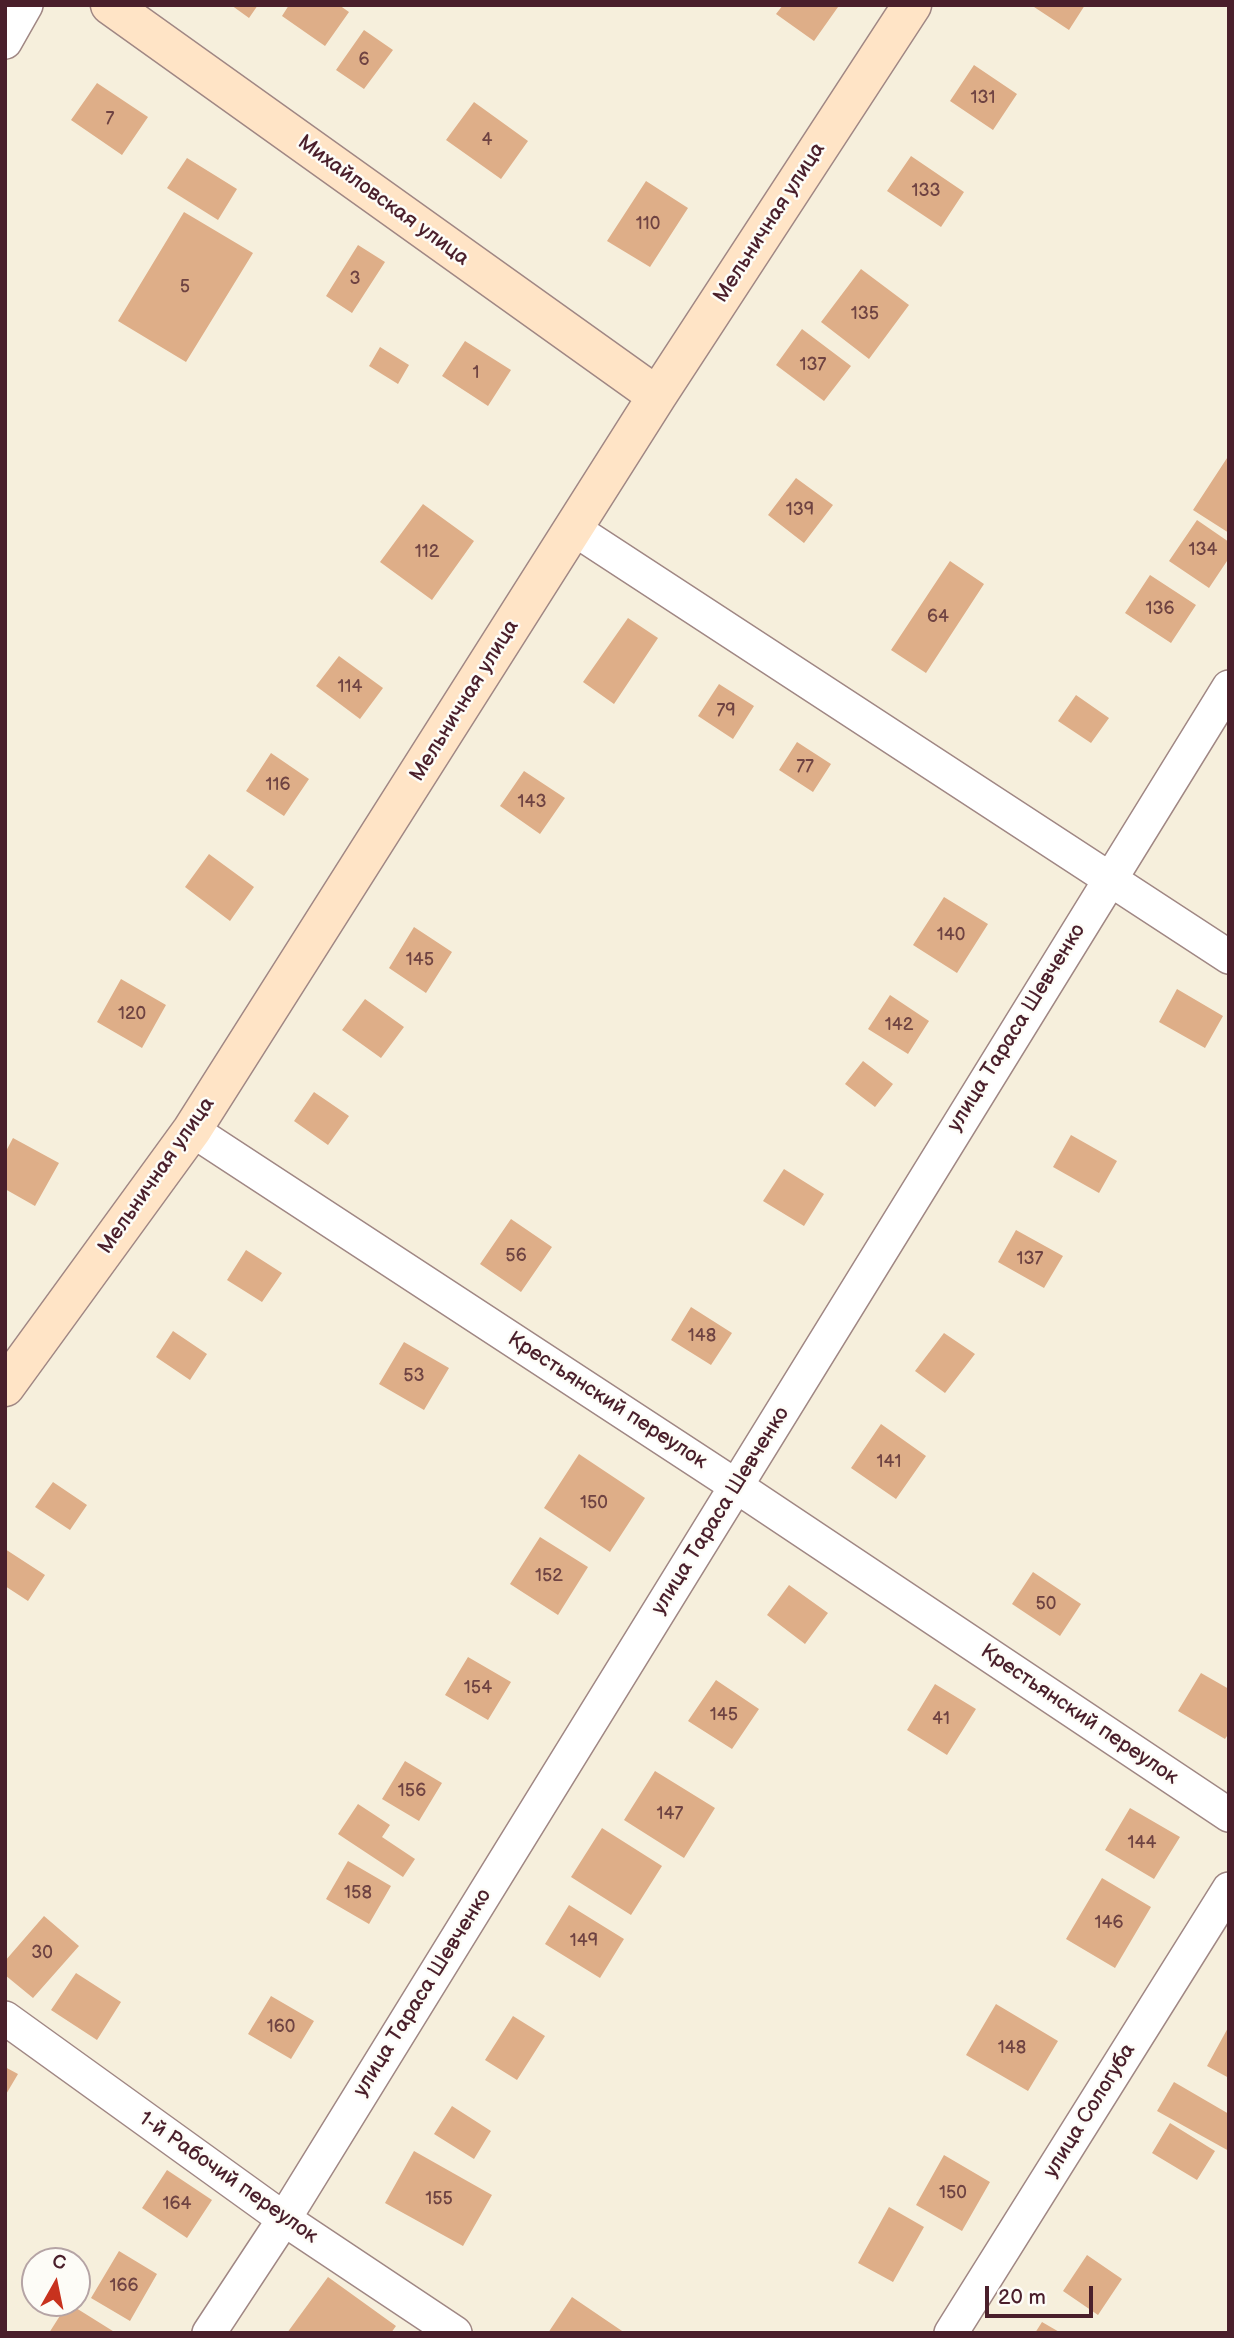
<!DOCTYPE html>
<html>
<head>
<meta charset="utf-8">
<style>
	body { margin:0 }
	#map { position:relative; width:1234px; height:2338px; overflow:hidden; background:#f6efdc; font-family:"Balsamiq Sans",sans-serif }
	canvas { display:block }
	.frame { position:absolute; inset:0; border:7px solid #4a1f2b; pointer-events:none }
	.north { position:absolute; left:21px; top:2247px; width:70px; height:70px; box-sizing:border-box; background:#fdfcf7; border:2px solid #b5a4a5; border-radius:50%; rotate:9deg; font-size:19px; font-weight:700; line-height:28px; text-align:center; color:#4a1f2b }
	.north::after { content:''; display:block; margin:auto; width:24px; height:32px; background:#c8321e; clip-path:polygon(50% 0,100% 100%,50% 72%,0 100%) }
	.scale { position:absolute; left:985px; top:2286px; width:108px; height:32px; box-sizing:border-box; border:4px solid #4a1f2b; border-top:0; padding-left:9px; font-size:21px; line-height:24px; white-space:nowrap; color:#4a1f2b; -webkit-text-stroke:5px #fdfcf7; paint-order:stroke }
</style>
</head>
<body>
<div id="map">
<canvas width="1234" height="2338"></canvas>
<div class="frame"></div>
<div class="north">С</div>
<div class="scale">20 m</div>
</div>
<script>
const ctx = document.querySelector('canvas').getContext('2d');
ctx.lineJoin = 'round';
function fill(path, color) { ctx.fillStyle = color; ctx.fill(path, 'evenodd'); }
function trace(path, color, width, dash) { ctx.strokeStyle = color; ctx.lineWidth = width; ctx.lineCap = dash ? 'butt' : 'round'; ctx.setLineDash(dash || []); ctx.stroke(path); }
function drawText(font, color, halo, rows, align = 'center') {
  ctx.font = font + ' "Balsamiq Sans",sans-serif'; ctx.lineWidth = 5; ctx.setLineDash([]); ctx.textBaseline = 'middle'; ctx.strokeStyle = halo; ctx.fillStyle = color; for (const [text, x, y, turn = 0] of rows) {
    ctx.save(); ctx.translate(x, y); ctx.rotate((+turn || 0) * Math.PI / 180); ctx.textAlign = isNaN(turn) ? turn : align; if (halo) ctx.strokeText(text, 0, 0); ctx.fillText(text, 0, 0); ctx.restore();
  }
}
fill(new Path2D(`
	M 231,5 L 258,5 L 249,18 Z
	M 289,5 L 339,5 L 349,12 L 325,46 L 282,16 Z
	M 783,5 L 836,5 L 838,7 L 814,41 L 776,14 Z
	M 1031,5 L 1085,5 L 1069,30 Z
	M 364,30 L 393,50 L 364,89 L 336,70 Z
	M 974,65 L 1017,94 L 993,130 L 950,101 Z
	M 97,83 L 148,117 L 122,155 L 71,120 Z
	M 474,102 L 528,141 L 501,179 L 446,140 Z
	M 911,156 L 964,192 L 941,227 L 887,191 Z
	M 187,158 L 237,189 L 218,220 L 167,188 Z
	M 646,181 L 688,208 L 650,267 L 607,241 Z
	M 184,212 L 253,253 L 186,362 L 118,321 Z
	M 358,245 L 385,262 L 352,313 L 326,296 Z
	M 861,269 L 909,305 L 869,359 L 821,322 Z
	M 802,329 L 851,366 L 824,401 L 776,365 Z
	M 465,341 L 511,370 L 488,406 L 442,376 Z
	M 380,347 L 409,365 L 398,384 L 369,366 Z
	M 1229,455 L 1229,533 L 1193,510 Z
	M 796,478 L 833,505 L 804,543 L 768,515 Z
	M 423,504 L 474,541 L 432,600 L 380,562 Z
	M 1197,520 L 1229,542 L 1229,558 L 1209,588 L 1169,561 Z
	M 950,561 L 984,584 L 926,673 L 891,650 Z
	M 1150,575 L 1196,605 L 1171,643 L 1125,613 Z
	M 628,618 L 658,638 L 614,704 L 583,682 Z
	M 339,656 L 383,688 L 360,719 L 316,686 Z
	M 719,684 L 754,706 L 733,739 L 698,716 Z
	M 1076,695 L 1109,718 L 1091,743 L 1058,721 Z
	M 797,742 L 831,764 L 813,792 L 779,770 Z
	M 271,753 L 309,779 L 284,816 L 246,791 Z
	M 524,771 L 565,798 L 540,834 L 500,806 Z
	M 209,854 L 254,887 L 230,921 L 185,887 Z
	M 944,897 L 988,924 L 957,973 L 913,945 Z
	M 414,927 L 452,952 L 426,993 L 389,968 Z
	M 121,979 L 166,1005 L 142,1048 L 97,1022 Z
	M 1177,989 L 1223,1016 L 1205,1048 L 1159,1022 Z
	M 890,995 L 929,1021 L 908,1054 L 868,1029 Z
	M 365,999 L 404,1027 L 381,1058 L 342,1030 Z
	M 863,1061 L 893,1084 L 875,1107 L 845,1084 Z
	M 314,1092 L 349,1116 L 328,1145 L 294,1121 Z
	M 1071,1135 L 1117,1161 L 1099,1193 L 1053,1167 Z
	M 13,1138 L 59,1163 L 35,1206 L 5,1189 L 5,1153 Z
	M 784,1169 L 824,1194 L 804,1226 L 763,1201 Z
	M 511,1219 L 552,1247 L 521,1292 L 480,1264 Z
	M 1016,1230 L 1063,1256 L 1044,1288 L 998,1262 Z
	M 246,1250 L 282,1273 L 262,1302 L 227,1280 Z
	M 691,1307 L 732,1333 L 711,1365 L 671,1340 Z
	M 173,1331 L 207,1354 L 190,1380 L 156,1357 Z
	M 944,1333 L 975,1354 L 945,1393 L 915,1371 Z
	M 404,1342 L 449,1368 L 424,1410 L 379,1384 Z
	M 881,1424 L 926,1456 L 896,1499 L 851,1468 Z
	M 579,1454 L 645,1498 L 610,1552 L 544,1508 Z
	M 53,1482 L 87,1505 L 70,1530 L 35,1507 Z
	M 540,1537 L 588,1567 L 558,1615 L 510,1584 Z
	M 5,1549 L 45,1575 L 28,1601 L 5,1586 Z
	M 1033,1572 L 1081,1604 L 1060,1636 L 1012,1604 Z
	M 789,1585 L 828,1613 L 805,1644 L 767,1615 Z
	M 468,1657 L 511,1682 L 488,1720 L 445,1695 Z
	M 1201,1673 L 1229,1689 L 1229,1733 L 1225,1739 L 1178,1711 Z
	M 716,1680 L 759,1709 L 732,1749 L 688,1721 Z
	M 935,1684 L 976,1709 L 947,1755 L 907,1730 Z
	M 405,1761 L 442,1783 L 419,1821 L 382,1799 Z
	M 655,1771 L 715,1808 L 684,1858 L 624,1820 Z
	M 358,1804 L 390,1825 L 382,1837 L 415,1859 L 403,1877 L 338,1834 Z
	M 1130,1808 L 1180,1837 L 1154,1879 L 1105,1850 Z
	M 602,1828 L 662,1866 L 631,1915 L 571,1877 Z
	M 348,1861 L 391,1886 L 369,1924 L 326,1899 Z
	M 1102,1878 L 1151,1907 L 1115,1968 L 1066,1939 Z
	M 569,1905 L 624,1939 L 600,1978 L 545,1944 Z
	M 44,1916 L 79,1946 L 33,1998 L 5,1975 L 5,1961 Z
	M 76,1973 L 121,2002 L 97,2040 L 51,2010 Z
	M 271,1996 L 314,2021 L 291,2059 L 248,2034 Z
	M 996,2004 L 1058,2041 L 1028,2091 L 966,2055 Z
	M 513,2016 L 545,2036 L 517,2080 L 485,2060 Z
	M 1229,2026 L 1229,2078 L 1207,2066 Z
	M 5,2067 L 18,2074 L 5,2096 Z
	M 1174,2082 L 1229,2114 L 1229,2151 L 1157,2111 Z
	M 452,2106 L 491,2131 L 474,2159 L 434,2134 Z
	M 1170,2123 L 1215,2151 L 1197,2180 L 1152,2153 Z
	M 414,2151 L 492,2195 L 463,2246 L 385,2203 Z
	M 944,2155 L 990,2182 L 962,2231 L 916,2205 Z
	M 167,2170 L 212,2200 L 187,2238 L 142,2208 Z
	M 889,2207 L 924,2227 L 893,2282 L 858,2263 Z
	M 119,2251 L 157,2274 L 130,2321 L 91,2298 Z
	M 1087,2255 L 1122,2279 L 1098,2315 L 1063,2291 Z
	M 328,2277 L 396,2326 L 391,2333 L 287,2333 Z
	M 572,2297 L 625,2333 L 548,2333 Z
	M 68,2303 L 116,2333 L 49,2333 Z
	M 1042,2322 L 1061,2333 L 1035,2333 Z`), '#deae88');
const street = new Path2D(`
	M 5,42 L 26,5
	M 574,529 L 1229,957
	M 192,1130 L 736,1486 L 1229,1815
	M 5,2018 L 284,2219 L 455,2333
	M 209,2333 L 284,2219 L 1229,687
	M 951,2333 L 1229,1889`);
const secondary = new Path2D(`
	M 110,5 L 657,396
	M 5,1387 L 192,1130 L 657,396 L 912,5`);
trace(street, '#a08784', 36);
trace(secondary, '#a08784', 41);
trace(street, '#fff', 33);
trace(secondary, '#ffe4c6', 38);
drawText('18px', '#6f4342', null, [
	["6",364,60],
	["131",983,98],
	["7",110,119],
	["4",487,140],
	["133",926,191],
	["110",648,224],
	["3",355,279],
	["5",185,287],
	["135",865,314],
	["137",813,365],
	["1",476,373],
	["139",800,510],
	["134",1203,550],
	["112",427,552],
	["136",1160,609],
	["64",938,617],
	["114",350,687],
	["79",726,711],
	["77",805,767],
	["116",278,785],
	["143",532,802],
	["140",951,935],
	["145",420,960],
	["120",132,1014],
	["142",899,1025],
	["56",516,1256],
	["137",1030,1259],
	["148",702,1336],
	["53",414,1376],
	["141",889,1462],
	["150",594,1503],
	["152",549,1576],
	["50",1046,1604],
	["154",478,1688],
	["145",724,1715],
	["41",941,1719],
	["156",412,1791],
	["147",670,1814],
	["144",1142,1843],
	["158",358,1893],
	["146",1109,1923],
	["149",584,1941],
	["30",42,1953],
	["160",281,2027],
	["148",1012,2048],
	["150",953,2193],
	["155",439,2199],
	["164",177,2204],
	["166",124,2286]
]);
drawText('21px', '#4a1f2b', '#fdfcf7', [
	["Михайловская улица",383,201,36],
	["Мельничная улица",770,223,-57],
	["Мельничная улица",465,701,-58],
	["улица Тараса Шевченко",1017,1028,-58],
	["Мельничная улица",157,1176,-55],
	["Крестьянский переулок",607,1401,33],
	["улица Тараса Шевченко",721,1511,-58],
	["Крестьянский переулок",1079,1715,34],
	["улица Тараса Шевченко",423,1993,-58],
	["улица Сологуба",1090,2111,-58],
	["1-й Рабочий переулок",228,2178,35]
]);
</script>
</body>
</html>
